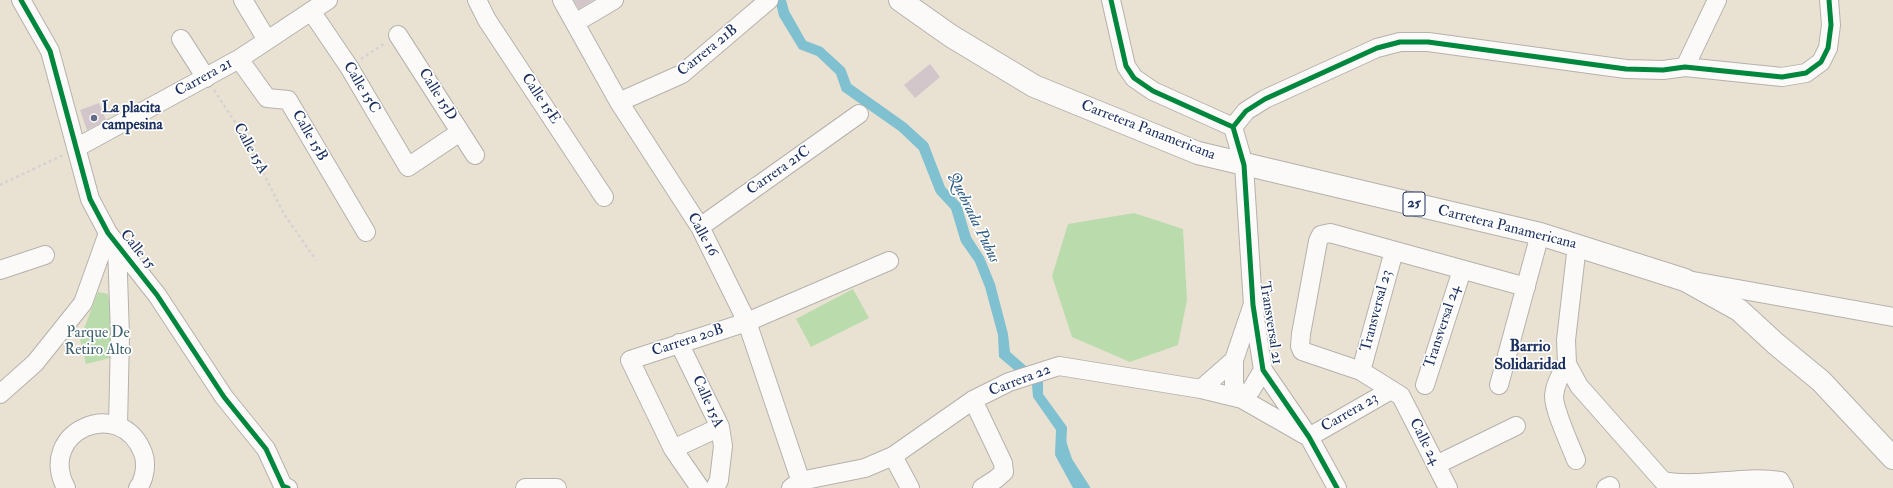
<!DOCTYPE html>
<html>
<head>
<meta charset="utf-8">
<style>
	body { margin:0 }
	canvas { display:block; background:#e9e1d2 }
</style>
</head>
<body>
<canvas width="1893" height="488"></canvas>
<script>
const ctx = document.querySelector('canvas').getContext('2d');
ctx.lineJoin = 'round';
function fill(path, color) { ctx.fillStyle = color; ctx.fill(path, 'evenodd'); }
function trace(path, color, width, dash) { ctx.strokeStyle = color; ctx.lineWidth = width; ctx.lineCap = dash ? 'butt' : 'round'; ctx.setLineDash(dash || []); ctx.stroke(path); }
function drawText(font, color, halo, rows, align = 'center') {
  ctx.font = font + ' "IM FELL Double Pica",serif'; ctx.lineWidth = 3.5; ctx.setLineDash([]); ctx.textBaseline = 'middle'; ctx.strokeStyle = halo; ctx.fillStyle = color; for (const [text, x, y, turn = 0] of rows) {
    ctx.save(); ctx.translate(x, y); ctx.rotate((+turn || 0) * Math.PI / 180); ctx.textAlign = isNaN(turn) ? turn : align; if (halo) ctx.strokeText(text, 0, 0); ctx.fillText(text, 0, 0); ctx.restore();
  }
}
fill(new Path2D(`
	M 1134,213 L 1183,229 L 1187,300 L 1178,345 L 1130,362 L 1072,337 L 1052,276 L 1068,224 Z
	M 853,289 L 869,318 L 811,347 L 796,319 Z
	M 98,292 L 108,294 L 115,342 L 114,357 L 86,364 L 80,339 Z`), '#badcad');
fill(new Path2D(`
	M 773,0 L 786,0 L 789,11 L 806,41 L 822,47 L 845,68 L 851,84 L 906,123 L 928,143 L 945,187 L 961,204 L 971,237 L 984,257 L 995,284 L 1008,334 L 1010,352 L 1043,381 L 1043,394 L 1067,427 L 1066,452 L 1080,479 L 1087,488 L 1073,488 L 1055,455 L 1056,430 L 1033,397 L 1032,385 L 999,357 L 998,335 L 985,287 L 975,262 L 961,242 L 951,209 L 936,193 L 919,150 L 899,131 L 842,91 L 836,74 L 817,56 L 799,49 L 779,16 L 776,3 Z`), '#7fc0d1');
trace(new Path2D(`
	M 1064,442 L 1070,460 L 1088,488`), '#7fc0d1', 4.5);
fill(new Path2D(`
	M 574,0 L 593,0 L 579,9 Z
	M 930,64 L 940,77 L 915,98 L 904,85 Z
	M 99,103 L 106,120 L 87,130 L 80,110 Z`), '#d2c6cb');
const minor = new Path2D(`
	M 21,0 L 50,51 L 90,199 L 108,233 L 157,295 L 224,397 L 266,449 L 283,486 L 288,488
	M 243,0 L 267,40
	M 477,0 L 487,20 L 604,197
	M 562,0 L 619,102 L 700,227 L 747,322 L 803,488
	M 1111,0 L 1126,66 L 1134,78 L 1153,91 L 1233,127 L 1244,165 L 1253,305 L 1263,370 L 1309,437 L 1337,488
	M 311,11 L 349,67 L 408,167 L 460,132
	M 575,23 L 614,0
	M 398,35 L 475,155
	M 181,39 L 206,78
	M 239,59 L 267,98 L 288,100 L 366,232
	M 1685,67 L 1717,0
	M 619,102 L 682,74 L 769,0
	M 1233,127 L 1246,111 L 1265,99 L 1377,48 L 1400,42 L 1428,42 L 1626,69 L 1663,70 L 1685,67 L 1782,77 L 1806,73 L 1821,62 L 1828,48 L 1831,25 L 1829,0
	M 76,148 L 239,59 L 328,0
	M 700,227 L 859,114
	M 117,245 L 120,336 L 118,426
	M 1577,245 L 1566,340 L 1567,364 L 1579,386 L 1663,481 C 1701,488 1742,475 1780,481 L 1784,488
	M 0,270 L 45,255
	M 1693,281 L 1893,317
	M 1252,307 L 1234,360 L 1234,385 L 1242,399 L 1251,390 L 1263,370
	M 679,343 L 720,427 L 723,446 L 719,480 L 715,488
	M 1567,364 C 1561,374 1555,384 1554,396 C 1554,411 1570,444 1576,460
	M 1361,371 L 1394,251
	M 1425,385 L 1462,270
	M 1499,385 L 1540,234
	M 1201,389 L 1234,360
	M 0,394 L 35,363 L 83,303 L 108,233
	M 973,400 L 1003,463 L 1004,472 L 996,479 L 982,488
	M 1309,437 L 1391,390
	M 673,449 L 720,427
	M 893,456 L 910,488
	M 1436,465 L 1516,426
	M 66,488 C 36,431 121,395 143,453 C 147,463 145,479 138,488
	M 525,488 L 557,488
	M 700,488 L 673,449 L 630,360 L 747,322 L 889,261
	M 791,488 L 800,481 L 865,468 L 893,456 L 973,400 L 1009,382 L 1059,366 L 1201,389 L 1242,399 L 1305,435
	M 1448,488 L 1401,396 L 1361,371 L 1302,351 L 1300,346 L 1301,334 L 1318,241 L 1321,235 L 1330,233 L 1526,287
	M 1606,488 L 1610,486`);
const highway = new Path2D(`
	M 900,0 L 951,36 L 1034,86 L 1198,153 L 1540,234 L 1685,280 L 1739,310 L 1776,344 L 1821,381 L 1893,458`);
trace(minor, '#b5b2ad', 20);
trace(highway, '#b5b2ad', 24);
trace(new Path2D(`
	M 361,59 L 385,43
	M 214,90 L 246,139 L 284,214 L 316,260
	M 0,185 L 63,155`), '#d5d3d2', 2.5, [3, 3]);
trace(minor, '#fcfaf8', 18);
trace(highway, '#fcfaf8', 22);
trace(new Path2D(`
	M 21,0 L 50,51 L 90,199 L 108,233 L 157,295 L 224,397 L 266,449 L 283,486 L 288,488
	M 1111,0 L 1126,66 L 1134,78 L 1153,91 L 1233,127 L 1244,165 L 1253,305 L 1263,370 L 1309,437 L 1337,488
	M 1233,127 L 1246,111 L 1265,99 L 1377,48 L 1400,42 L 1428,42 L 1626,69 L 1663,70 L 1685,67 L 1782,77 L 1806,73 L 1821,62 L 1828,48 L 1831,25 L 1829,0`), '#00873e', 5);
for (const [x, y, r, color] of [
	[94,118,4,"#636d87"]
]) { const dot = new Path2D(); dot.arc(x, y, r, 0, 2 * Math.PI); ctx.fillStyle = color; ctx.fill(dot); trace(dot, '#fff', 1.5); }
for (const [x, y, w] of [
	[1414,204,22]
]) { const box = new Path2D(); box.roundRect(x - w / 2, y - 12, w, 24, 3); ctx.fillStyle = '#fff'; ctx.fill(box); trace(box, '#1b2f5e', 1); }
drawText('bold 14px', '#1b2f5e', null, [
	["25",1414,204]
]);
drawText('15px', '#1b2f5e', '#fff', [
	["Carrera 21B",708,51,-39],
	["Carrera 21",204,78,-29],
	["Calle 15C",361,88,59],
	["Calle 15D",437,95,58],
	["Calle 15E",540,99,56],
	["Carretera Panamericana",1148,131,21],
	["Calle 15B",309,136,60],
	["Calle 15A",250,149,61],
	["Carrera 21C",779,171,-35],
	["Carretera Panamericana",1507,228,14],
	["Calle 16",702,235,61],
	["Calle 15",137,250,51],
	["Transversal 23",1377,311,-75],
	["Transversal 21",1270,323,81],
	["Transversal 24",1443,327,-72],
	["Carrera 20B",688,341,-18],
	["Carrera 22",1020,381,-21],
	["Calle 15A",707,402,66],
	["Carrera 23",1350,413,-30],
	["Calle 24",1424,442,63]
]);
drawText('bold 15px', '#1b2f5e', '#fff', [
	["La placita",102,109],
	["campesina",102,126]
], 'left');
drawText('15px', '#3f616d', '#fff', [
	["Parque De",98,334],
	["Retiro Alto",98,351]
]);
drawText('italic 16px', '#2e5d86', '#fff', [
	["Quebrada Pubus",973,218,64]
]);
drawText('bold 16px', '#1b2f5e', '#fff', [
	["Barrio",1530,348],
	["Solidaridad",1530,366]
]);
</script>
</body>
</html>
